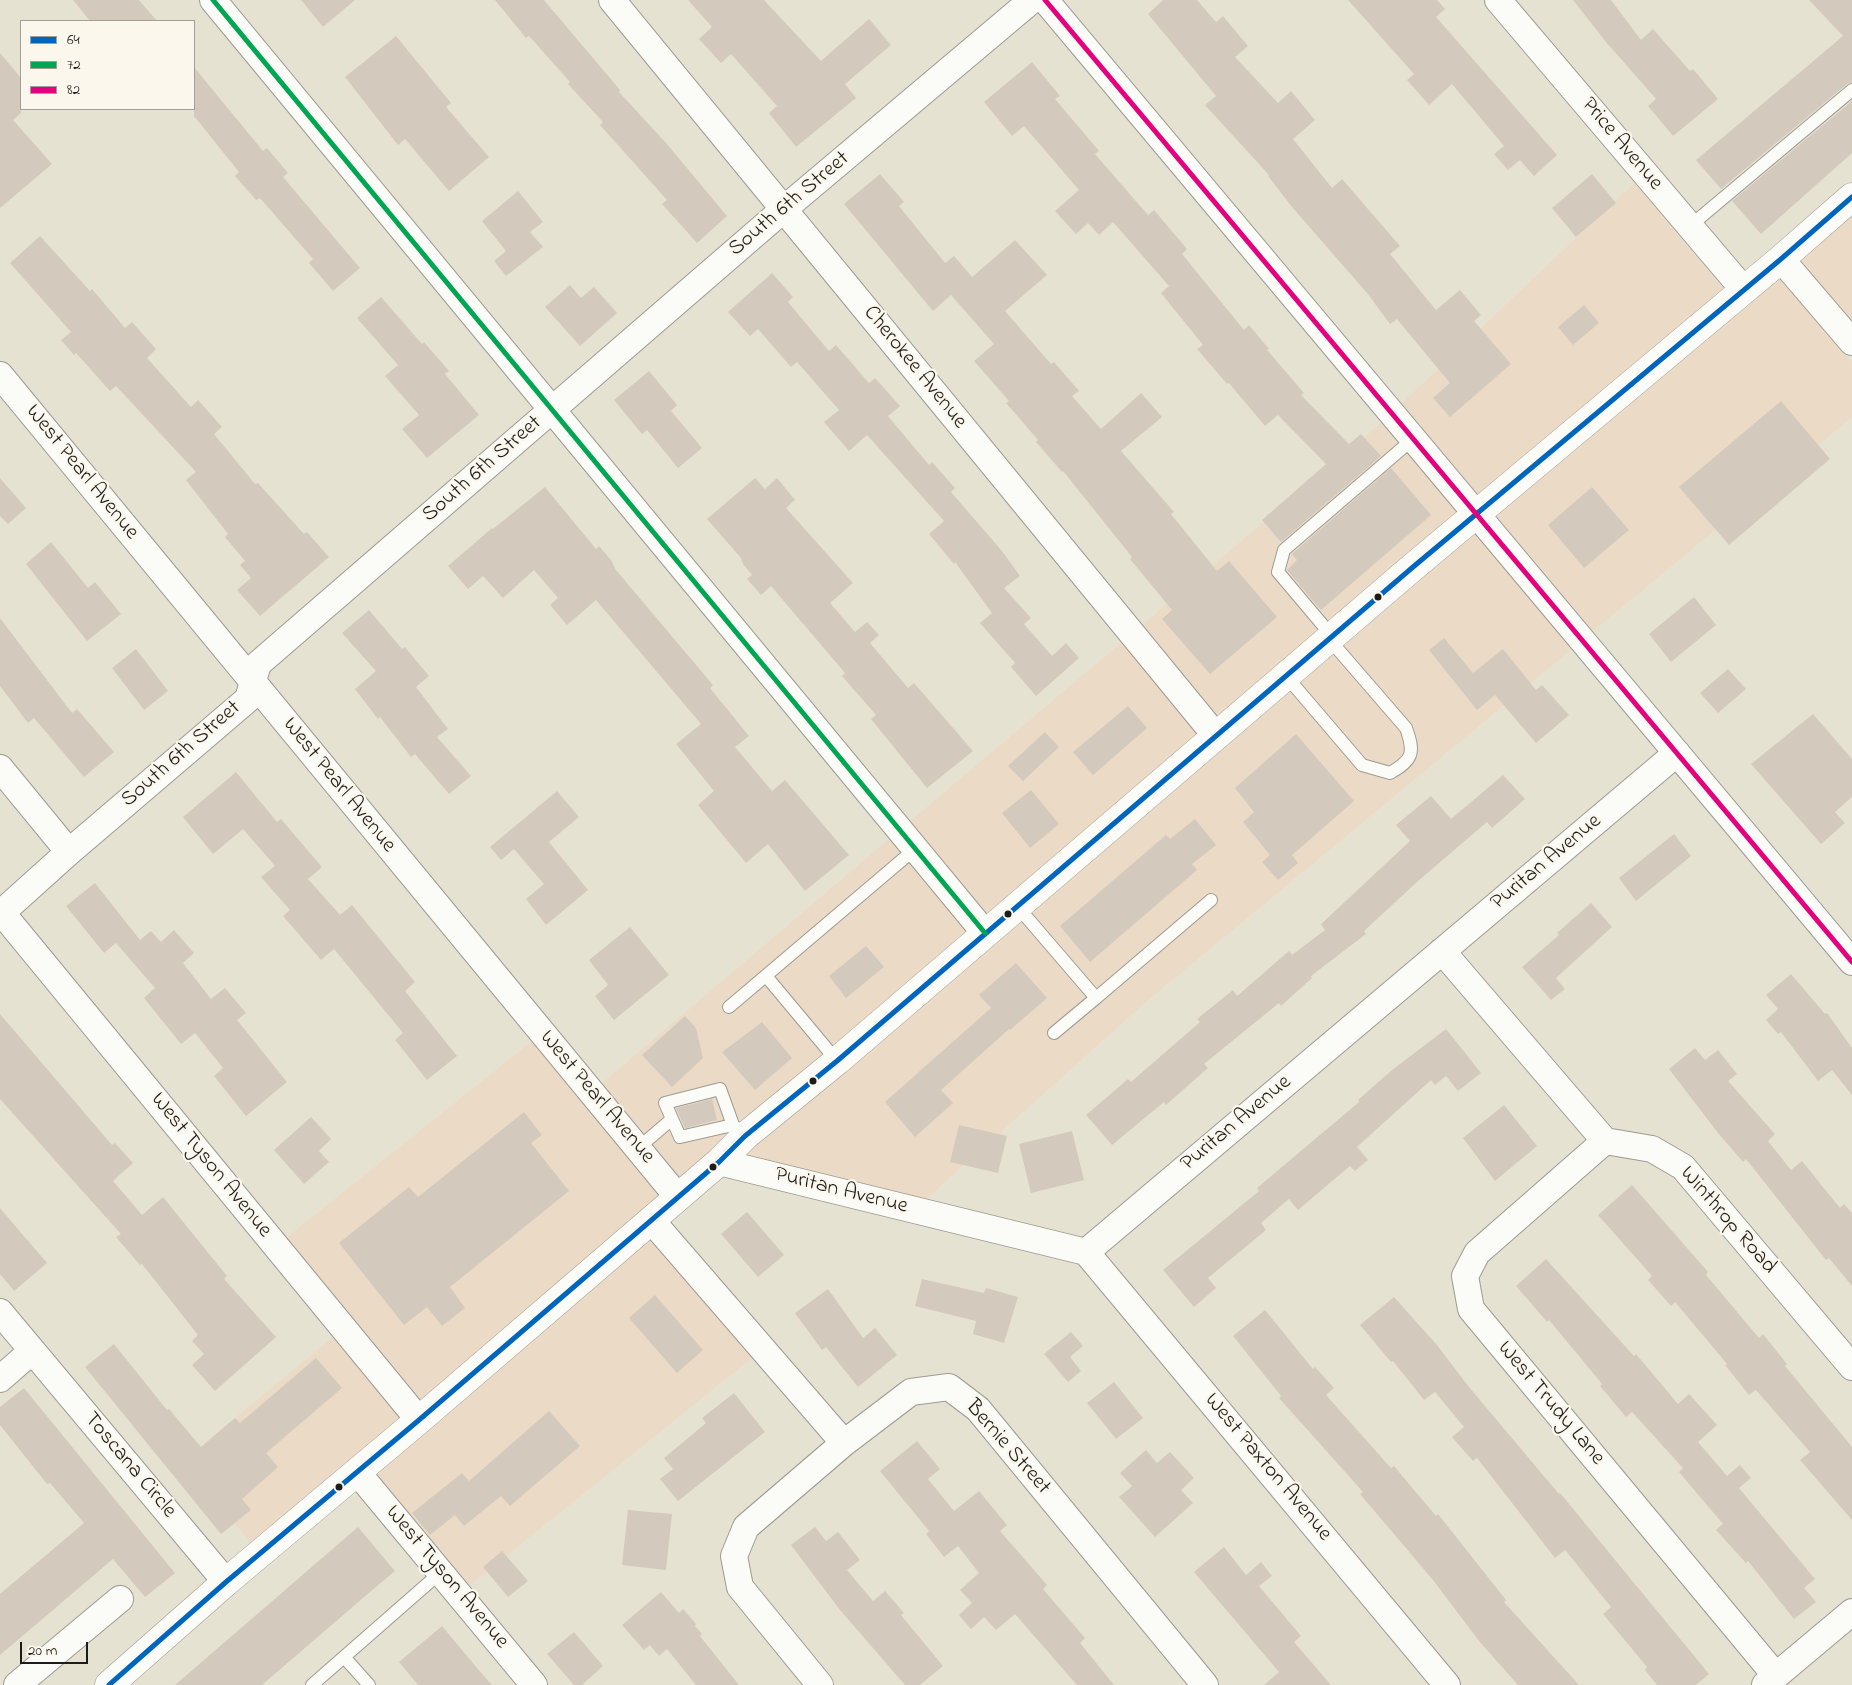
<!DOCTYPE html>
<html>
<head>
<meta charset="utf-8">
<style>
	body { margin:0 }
	#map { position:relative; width:1852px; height:1685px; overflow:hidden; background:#e6e2d2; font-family:"Indie Flower",sans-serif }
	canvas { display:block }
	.legend { position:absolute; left:20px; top:20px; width:175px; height:90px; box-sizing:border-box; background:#fbf7ec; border:1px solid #a29f99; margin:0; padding:6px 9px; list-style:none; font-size:15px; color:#1c1c1c }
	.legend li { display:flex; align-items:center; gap:10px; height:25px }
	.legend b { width:25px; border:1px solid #a29f99 }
	.scale { position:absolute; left:20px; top:1642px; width:68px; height:22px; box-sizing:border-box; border:2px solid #1c1c1c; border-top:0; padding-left:6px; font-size:15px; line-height:18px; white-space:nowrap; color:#1c1c1c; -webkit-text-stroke:4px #fbf7ec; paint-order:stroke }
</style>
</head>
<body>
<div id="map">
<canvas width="1852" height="1685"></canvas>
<ul class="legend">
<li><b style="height:6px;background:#0065bd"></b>64</li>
<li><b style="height:6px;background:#00a651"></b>72</li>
<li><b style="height:6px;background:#e5007d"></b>82</li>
</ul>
<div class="scale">20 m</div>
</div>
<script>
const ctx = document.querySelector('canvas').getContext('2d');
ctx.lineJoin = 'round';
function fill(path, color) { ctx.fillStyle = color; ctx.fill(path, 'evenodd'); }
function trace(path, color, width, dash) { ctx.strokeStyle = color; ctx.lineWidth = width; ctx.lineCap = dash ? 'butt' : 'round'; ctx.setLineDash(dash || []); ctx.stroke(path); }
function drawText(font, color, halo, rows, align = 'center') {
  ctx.font = font + ' "Indie Flower",sans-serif'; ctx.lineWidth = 4.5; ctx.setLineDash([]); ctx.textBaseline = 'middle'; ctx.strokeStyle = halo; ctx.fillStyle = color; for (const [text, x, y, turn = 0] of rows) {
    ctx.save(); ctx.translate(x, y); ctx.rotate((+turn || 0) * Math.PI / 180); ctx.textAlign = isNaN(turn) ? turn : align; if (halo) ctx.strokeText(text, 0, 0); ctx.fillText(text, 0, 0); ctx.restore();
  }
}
fill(new Path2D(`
	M 1634,183 L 1725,291 L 1479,496 L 1401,404 Z
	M 1852,212 L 1852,322 L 1798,259 Z
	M 1779,276 L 1852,362 L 1852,417 L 1592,632 L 1493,514 Z
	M 1382,422 L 1459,513 L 1218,719 L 1142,625 Z
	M 1474,531 L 1572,649 L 1146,1002 L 925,1200 L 745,1155 Z
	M 1122,642 L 1198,735 L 987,916 L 909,822 Z
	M 889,839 L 967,933 L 717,1148 L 712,1147 L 709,1156 L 680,1179 L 601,1084 Z
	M 532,1041 L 660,1196 L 421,1403 L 286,1238 Z
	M 648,1238 L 752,1358 L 469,1586 L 374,1472 Z
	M 333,1337 L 401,1420 L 252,1545 L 184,1460 Z`), '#ebdbc6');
fill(new Path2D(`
	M 73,0 L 139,0 L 157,21 L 90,21 Z
	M 301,0 L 355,0 L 323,27 Z
	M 495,0 L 544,0 L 620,90 L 619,92 L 667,144 L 727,216 L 697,243 L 662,204 L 667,200 L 600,125 L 603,122 L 568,84 L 570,82 L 529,36 L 526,38 Z
	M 688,0 L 764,0 L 821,61 L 869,19 L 891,45 L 845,84 L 856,98 L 796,147 L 769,113 L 777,106 L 731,54 L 721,63 L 699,39 L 712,27 Z
	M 1163,0 L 1197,0 L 1216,22 L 1223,16 L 1248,46 L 1235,57 L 1278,103 L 1291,91 L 1315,120 L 1293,139 L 1332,188 L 1342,179 L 1400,246 L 1390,254 L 1436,310 L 1460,290 L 1481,315 L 1474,321 L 1511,364 L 1450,417 L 1433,398 L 1450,383 L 1397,319 L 1390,324 L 1367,293 L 1292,207 L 1268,176 L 1269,175 L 1205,105 L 1216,96 L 1148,14 Z
	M 1348,0 L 1437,0 L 1445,9 L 1436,17 L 1557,155 L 1534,176 L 1520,160 L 1508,170 L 1494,154 L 1504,146 L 1452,84 L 1429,105 L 1407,80 L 1414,74 Z
	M 1573,0 L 1611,0 L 1641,40 L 1653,29 L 1690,71 L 1693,69 L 1718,99 L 1673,136 L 1648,106 L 1656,99 L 1606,42 Z
	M 1809,0 L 1852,0 L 1852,82 L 1847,84 L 1721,189 L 1696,160 L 1843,36 Z
	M 396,36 L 451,103 L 446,107 L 489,157 L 449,191 L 405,139 L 398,145 L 345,77 Z
	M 0,53 L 21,78 L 21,113 L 13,120 L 52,164 L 0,208 Z
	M 1032,62 L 1060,96 L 1055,99 L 1099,151 L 1095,154 L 1148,215 L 1154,210 L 1187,249 L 1182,254 L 1244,330 L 1249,325 L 1269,349 L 1267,350 L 1304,393 L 1301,395 L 1349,444 L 1361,434 L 1381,456 L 1281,542 L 1262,520 L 1326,464 L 1278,415 L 1265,426 L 1229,383 L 1227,384 L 1197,349 L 1203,345 L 1161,293 L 1169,286 L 1113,222 L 1099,235 L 1088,223 L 1076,234 L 1055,211 L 1079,190 L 1024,126 L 1012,136 L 984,102 Z
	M 194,67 L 263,151 L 267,148 L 288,173 L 283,177 L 360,268 L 333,291 L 309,263 L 313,259 L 260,198 L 256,200 L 235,176 L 239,172 L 194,116 Z
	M 1852,101 L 1852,153 L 1761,234 L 1732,201 Z
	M 880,174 L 904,202 L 899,206 L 945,263 L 954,256 L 972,277 L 1015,240 L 1047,275 L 1005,311 L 1051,364 L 1054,362 L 1079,391 L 1072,396 L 1101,429 L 1141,393 L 1162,417 L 1121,451 L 1174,512 L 1171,514 L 1217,571 L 1229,561 L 1277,617 L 1210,674 L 1162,619 L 1172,610 L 1130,559 L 1132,557 L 1063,471 L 1062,472 L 1036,442 L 1038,440 L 1006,403 L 1009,401 L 974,361 L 994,344 L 951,295 L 933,311 L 844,204 Z
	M 1592,174 L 1616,203 L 1576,237 L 1552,208 Z
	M 518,191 L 543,222 L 530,232 L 543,247 L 506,276 L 494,261 L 506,251 L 482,221 Z
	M 40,236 L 90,291 L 92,289 L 125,328 L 132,322 L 156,349 L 147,358 L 191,407 L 198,400 L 222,427 L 214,434 L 255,484 L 258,483 L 304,534 L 307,532 L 329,557 L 260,616 L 237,590 L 251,578 L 240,565 L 245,561 L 225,537 L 228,534 L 186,480 L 196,472 L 116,386 L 110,391 L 76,353 L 74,355 L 61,340 L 71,332 L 10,263 Z
	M 772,273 L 793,297 L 788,302 L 829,351 L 836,345 L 869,383 L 875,378 L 900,406 L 888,416 L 929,465 L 932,462 L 955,488 L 951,492 L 1002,551 L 1020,576 L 1004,588 L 1031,618 L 1024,624 L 1052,656 L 1066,643 L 1079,658 L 1036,696 L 1011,667 L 1015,663 L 980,623 L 992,613 L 955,562 L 954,564 L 929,534 L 944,521 L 867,435 L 849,451 L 824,422 L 839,410 L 797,362 L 791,367 L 758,329 L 750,336 L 728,312 Z
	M 570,285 L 581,298 L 594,287 L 617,313 L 580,346 L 545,307 Z
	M 381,297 L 422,344 L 424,342 L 449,371 L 445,374 L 479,415 L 427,458 L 402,429 L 419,415 L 385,376 L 398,365 L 357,318 Z
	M 1584,305 L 1599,323 L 1573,345 L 1558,327 Z
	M 649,371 L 677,405 L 671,411 L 702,448 L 678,468 L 647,430 L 642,434 L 614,400 Z
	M 1781,401 L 1830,459 L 1729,545 L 1679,487 Z
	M 1391,468 L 1431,515 L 1321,610 L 1287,570 L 1297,560 L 1292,554 Z
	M 0,478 L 26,508 L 8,524 L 0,516 Z
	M 755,478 L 765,489 L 777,478 L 795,500 L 786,508 L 853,583 L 830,603 L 855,632 L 867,622 L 879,635 L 870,643 L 908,688 L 914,683 L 973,751 L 927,788 L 871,719 L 876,715 L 842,676 L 845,673 L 771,586 L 761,595 L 747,579 L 752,575 L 743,564 L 741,558 L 707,519 Z
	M 545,487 L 596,549 L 599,546 L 611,560 L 616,570 L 713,685 L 710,688 L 749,736 L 735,747 L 772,791 L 785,780 L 849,855 L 805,891 L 768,844 L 746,863 L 698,805 L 714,791 L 676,744 L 701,724 L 596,600 L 567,625 L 550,605 L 558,598 L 534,570 L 503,598 L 483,576 L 468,589 L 448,566 L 492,528 L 493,529 Z
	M 1592,487 L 1629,530 L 1584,568 L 1548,525 Z
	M 51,542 L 88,588 L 95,582 L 121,614 L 87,641 L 26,564 Z
	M 1694,597 L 1716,625 L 1671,662 L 1649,634 Z
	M 369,610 L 402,649 L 405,647 L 429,676 L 416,687 L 448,729 L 437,737 L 471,776 L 449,794 L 415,754 L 411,757 L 380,717 L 378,719 L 355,689 L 376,671 L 342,633 Z
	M 0,618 L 72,713 L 77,709 L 114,752 L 84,777 L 34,718 L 28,723 L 0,686 Z
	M 1444,638 L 1473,673 L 1503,649 L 1536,690 L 1542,685 L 1569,715 L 1536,743 L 1495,695 L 1477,710 L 1429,650 Z
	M 136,649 L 168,691 L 144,710 L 112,668 Z
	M 1728,669 L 1746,689 L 1718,713 L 1700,693 Z
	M 1128,706 L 1147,728 L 1093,775 L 1073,752 Z
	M 1813,714 L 1852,759 L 1852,797 L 1835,812 L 1845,823 L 1821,844 L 1751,764 Z
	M 1045,732 L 1059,747 L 1023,781 L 1008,766 Z
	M 1296,734 L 1354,801 L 1292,855 L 1298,863 L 1278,880 L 1262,862 L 1270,855 L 1243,822 L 1254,812 L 1235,788 Z
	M 236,772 L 277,822 L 281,819 L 322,867 L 308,879 L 340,915 L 352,905 L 415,982 L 405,991 L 457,1056 L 427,1080 L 395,1040 L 403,1033 L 334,949 L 321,960 L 283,916 L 290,910 L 261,877 L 275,866 L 243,829 L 213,854 L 183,817 Z
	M 1503,775 L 1525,799 L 1492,828 L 1487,822 L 1418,881 L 1364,931 L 1366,934 L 1311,976 L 1312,978 L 1281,1006 L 1279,1003 L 1204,1064 L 1208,1068 L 1166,1105 L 1164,1102 L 1112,1145 L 1086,1115 L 1128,1079 L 1131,1082 L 1200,1022 L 1197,1019 L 1233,990 L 1237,996 L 1289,951 L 1292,955 L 1325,930 L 1321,924 L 1410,841 L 1396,825 L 1431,796 L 1451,819 Z
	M 1031,790 L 1059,824 L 1030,848 L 1002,813 Z
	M 557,791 L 579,817 L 549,842 L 588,890 L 546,925 L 526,899 L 544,884 L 514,849 L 501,860 L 490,847 Z
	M 1195,819 L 1216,845 L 1192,864 L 1197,870 L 1090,962 L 1060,926 L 1166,835 L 1170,839 Z
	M 1674,834 L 1691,856 L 1636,901 L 1619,878 Z
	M 95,883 L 140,940 L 151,931 L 161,942 L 174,930 L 194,953 L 183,963 L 211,999 L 225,988 L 246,1013 L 237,1020 L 287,1082 L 246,1116 L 214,1076 L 223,1068 L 195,1033 L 181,1044 L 144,998 L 155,988 L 116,943 L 104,953 L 66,906 Z
	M 1591,903 L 1612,927 L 1556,978 L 1565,989 L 1551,1000 L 1522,967 L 1559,935 L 1557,933 Z
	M 630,927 L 669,975 L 614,1020 L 595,996 L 608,985 L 589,960 Z
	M 866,946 L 884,967 L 846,998 L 829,976 Z
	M 1016,963 L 1047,998 L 1010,1030 L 1009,1029 L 941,1090 L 953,1103 L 915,1137 L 885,1102 L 991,1008 L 979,995 Z
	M 1791,974 L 1825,1014 L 1827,1013 L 1852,1048 L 1852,1095 L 1832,1070 L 1818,1081 L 1781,1032 L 1778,1034 L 1766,1020 L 1778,1009 L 1766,995 Z
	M 0,1014 L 112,1145 L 115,1143 L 133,1163 L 113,1181 L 142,1215 L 163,1197 L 227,1276 L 224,1279 L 276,1337 L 215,1391 L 192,1365 L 204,1354 L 192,1341 L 198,1335 L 142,1264 L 140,1265 L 116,1237 L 121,1234 L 0,1099 Z
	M 685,1016 L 696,1028 L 703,1058 L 672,1087 L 642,1055 Z
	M 762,1022 L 792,1058 L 755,1090 L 722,1052 Z
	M 1446,1029 L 1481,1073 L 1458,1091 L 1446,1076 L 1435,1085 L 1431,1080 L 1357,1147 L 1368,1160 L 1355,1171 L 1350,1166 L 1298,1210 L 1289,1199 L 1261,1223 L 1266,1230 L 1208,1278 L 1216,1288 L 1194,1307 L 1163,1270 L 1259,1191 L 1257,1188 L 1359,1102 L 1358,1100 L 1392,1070 Z
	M 1695,1048 L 1705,1060 L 1718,1050 L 1737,1074 L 1728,1081 L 1775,1134 L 1768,1141 L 1791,1170 L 1802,1161 L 1840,1208 L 1844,1204 L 1852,1213 L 1852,1286 L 1829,1258 L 1826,1260 L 1746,1159 L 1743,1162 L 1718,1133 L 1669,1069 Z
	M 712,1099 L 717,1120 L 685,1128 L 676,1108 Z
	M 1504,1105 L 1537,1146 L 1495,1181 L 1463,1138 Z
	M 524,1112 L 542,1135 L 531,1143 L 569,1191 L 450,1287 L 465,1308 L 442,1326 L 427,1307 L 404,1325 L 339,1243 L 409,1187 L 418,1197 Z
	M 311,1117 L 331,1139 L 319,1151 L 329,1162 L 304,1184 L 274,1150 Z
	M 959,1125 L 1007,1136 L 998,1173 L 950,1162 Z
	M 1072,1131 L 1084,1180 L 1031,1193 L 1019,1144 Z
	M 1632,1185 L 1708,1272 L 1706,1275 L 1759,1338 L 1763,1334 L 1787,1364 L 1785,1366 L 1852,1447 L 1852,1520 L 1800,1460 L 1810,1452 L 1756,1390 L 1749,1395 L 1725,1365 L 1727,1364 L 1675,1302 L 1671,1306 L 1648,1280 L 1652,1276 L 1598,1215 Z
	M 0,1208 L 47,1263 L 14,1291 L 0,1274 Z
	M 747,1212 L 784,1255 L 758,1277 L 721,1234 Z
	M 1546,1259 L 1634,1356 L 1636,1354 L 1678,1404 L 1689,1394 L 1717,1425 L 1698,1442 L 1727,1476 L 1740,1465 L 1751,1478 L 1739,1488 L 1815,1579 L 1804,1588 L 1816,1602 L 1794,1619 L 1748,1561 L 1746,1563 L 1716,1530 L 1723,1524 L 1679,1472 L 1683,1468 L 1632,1412 L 1626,1417 L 1600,1386 L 1602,1384 L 1549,1320 L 1547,1322 L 1516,1286 Z
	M 922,1279 L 984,1293 L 986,1288 L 1018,1297 L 1004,1343 L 973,1334 L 976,1321 L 915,1306 Z
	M 828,1289 L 863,1338 L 875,1328 L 897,1355 L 858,1387 L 826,1347 L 822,1350 L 795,1313 Z
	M 655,1295 L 703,1350 L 677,1373 L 629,1318 Z
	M 1394,1297 L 1437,1345 L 1469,1387 L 1559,1494 L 1560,1493 L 1709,1674 L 1696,1685 L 1657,1685 L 1645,1670 L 1647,1667 L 1603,1614 L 1611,1607 L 1565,1550 L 1555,1558 L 1477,1458 L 1473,1461 L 1452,1437 L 1464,1427 L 1435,1392 L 1424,1400 L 1393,1361 L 1391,1362 L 1360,1325 Z
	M 1265,1310 L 1313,1369 L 1315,1367 L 1334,1388 L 1326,1395 L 1391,1468 L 1394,1466 L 1436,1516 L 1438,1514 L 1506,1600 L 1504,1602 L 1579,1685 L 1518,1685 L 1479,1641 L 1433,1580 L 1360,1494 L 1363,1492 L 1279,1398 L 1281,1396 L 1233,1336 Z
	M 1071,1332 L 1083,1346 L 1070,1357 L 1081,1371 L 1068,1382 L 1044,1354 Z
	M 114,1344 L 167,1410 L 169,1409 L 201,1447 L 235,1418 L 240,1423 L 316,1358 L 342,1388 L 266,1453 L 278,1467 L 242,1499 L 251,1510 L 221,1534 L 85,1367 Z
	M 1114,1382 L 1143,1418 L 1116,1439 L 1087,1403 Z
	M 24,1388 L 175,1573 L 145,1597 L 113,1559 L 0,1655 L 0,1594 L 84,1523 L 50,1483 L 47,1484 L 0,1425 L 0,1407 Z
	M 734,1393 L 765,1432 L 678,1501 L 660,1479 L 673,1469 L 664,1458 L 706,1423 L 702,1418 Z
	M 549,1411 L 580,1446 L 510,1506 L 501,1496 L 464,1526 L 455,1515 L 430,1535 L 412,1513 L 462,1473 L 469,1481 Z
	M 917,1441 L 940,1469 L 928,1479 L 954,1511 L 979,1491 L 1007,1525 L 1000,1531 L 1047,1585 L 1043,1589 L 1085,1638 L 1080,1643 L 1114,1685 L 1077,1685 L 1015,1614 L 996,1630 L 984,1617 L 971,1629 L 959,1615 L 972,1603 L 960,1590 L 979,1573 L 958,1546 L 944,1557 L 926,1534 L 929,1531 L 880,1471 Z
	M 1146,1450 L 1157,1463 L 1170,1452 L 1194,1478 L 1181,1490 L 1193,1503 L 1155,1537 L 1119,1497 L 1132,1486 L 1120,1473 Z
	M 628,1510 L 672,1514 L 666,1570 L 622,1565 Z
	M 358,1527 L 395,1571 L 370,1592 L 262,1685 L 175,1685 Z
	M 815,1527 L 826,1541 L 838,1532 L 860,1560 L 847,1570 L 873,1601 L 885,1591 L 904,1613 L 901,1615 L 943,1666 L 920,1685 L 905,1685 L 840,1610 L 791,1545 Z
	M 1224,1547 L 1246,1575 L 1261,1562 L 1272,1576 L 1259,1586 L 1301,1636 L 1294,1642 L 1331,1685 L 1264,1685 L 1279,1672 L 1194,1572 Z
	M 502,1551 L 528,1581 L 508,1597 L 483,1567 Z
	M 661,1592 L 679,1613 L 683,1609 L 696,1624 L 695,1626 L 702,1634 L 700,1636 L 739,1685 L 696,1685 L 667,1649 L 659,1656 L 650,1645 L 644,1650 L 622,1625 Z
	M 442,1626 L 483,1675 L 492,1685 L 418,1685 L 399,1662 Z
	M 574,1632 L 603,1666 L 582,1685 L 574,1685 L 547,1654 Z`), '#d3cabd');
const lane = new Path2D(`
	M 1690,226 L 1852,90
	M 1332,636 L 1278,572 L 1284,550 L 1413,439
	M 1286,676 L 1362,765 L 1390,773 C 1413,760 1415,753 1406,728 L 1329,639
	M 1017,906 L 1096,998 L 1211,900
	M 766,976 L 837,1061
	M 729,1007 L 915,849
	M 1054,1033 L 1096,998
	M 733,1125 L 680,1137 L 665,1103 L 720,1089 L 733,1125 L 745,1136
	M 637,1149 L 672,1119
	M 344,1657 L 369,1685
	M 312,1685 L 441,1572`);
const street = new Path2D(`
	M 213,0 L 985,933
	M 612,0 L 1216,736
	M 1045,0 L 1852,962
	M 1498,0 L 1744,290
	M 1781,259 L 1852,342
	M 0,375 L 677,1196
	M 0,768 L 69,852
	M 2,913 L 419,1420
	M 0,914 L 69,852 L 248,699 L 258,664 L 784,209 L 1032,0
	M 1442,951 L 1605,1141 L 1652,1149 L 1683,1167 L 1852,1367
	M 1605,1141 L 1477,1253 L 1465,1276 L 1471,1309 L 1776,1676
	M 719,1162 L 1086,1252 L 1677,753
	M 651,1220 L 844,1443
	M 1086,1252 L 1447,1685
	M 0,1312 L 226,1582
	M 0,1379 L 32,1351
	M 357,1472 L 534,1685
	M 17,1685 L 120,1599
	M 820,1685 L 740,1587 L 734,1556 L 746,1527 L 844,1443 L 911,1392 L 949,1387 L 978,1409 L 1205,1685
	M 1765,1685 L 1852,1612`);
const secondary = new Path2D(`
	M 109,1685 L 226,1582 L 419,1420 L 719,1162 L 745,1136 L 837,1061 L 1413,567 L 1781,259 L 1852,197`);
trace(lane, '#9d9b92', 14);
trace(street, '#9d9b92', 28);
trace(secondary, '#9d9b92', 29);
trace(lane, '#fbfbf8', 12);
trace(street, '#fbfbf8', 26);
trace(secondary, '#fbfbf8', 28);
trace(new Path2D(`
	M 109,1685 L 226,1582 L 419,1420 L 719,1162 L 745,1136 L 837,1061 L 1413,567 L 1781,259 L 1852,197`), '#0065bd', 5);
trace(new Path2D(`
	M 213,0 L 985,933`), '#00a651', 5);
trace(new Path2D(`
	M 1045,0 L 1852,962`), '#e5007d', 5);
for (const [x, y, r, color] of [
	[1378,597,4.5,"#1c1c1c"],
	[1008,914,4.5,"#1c1c1c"],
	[813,1081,4.5,"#1c1c1c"],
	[713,1167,4.5,"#1c1c1c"],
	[339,1487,4.5,"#1c1c1c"]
]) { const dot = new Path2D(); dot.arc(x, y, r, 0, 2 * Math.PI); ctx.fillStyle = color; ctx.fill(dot); trace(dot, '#fbf7ec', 2); }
drawText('22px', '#1c1c1c', '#fbf7ec', [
	["Price Avenue",1621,145,50],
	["South 6th Street",790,205,-40],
	["Cherokee Avenue",914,368,51],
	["South 6th Street",483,470,-41],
	["West Pearl Avenue",81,473,51],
	["South 6th Street",182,755,-41],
	["West Pearl Avenue",338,786,51],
	["Puritan Avenue",1547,863,-40],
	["West Pearl Avenue",596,1098,50],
	["Puritan Avenue",1237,1124,-40],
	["West Tyson Avenue",210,1166,51],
	["Puritan Avenue",841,1192,14],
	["Winthrop Road",1727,1221,49],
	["West Trudy Lane",1550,1404,50],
	["Bernie Street",1007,1448,49],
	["Toscana Circle",129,1466,50],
	["West Paxton Avenue",1267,1468,50],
	["West Tyson Avenue",446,1578,50]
]);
</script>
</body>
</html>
